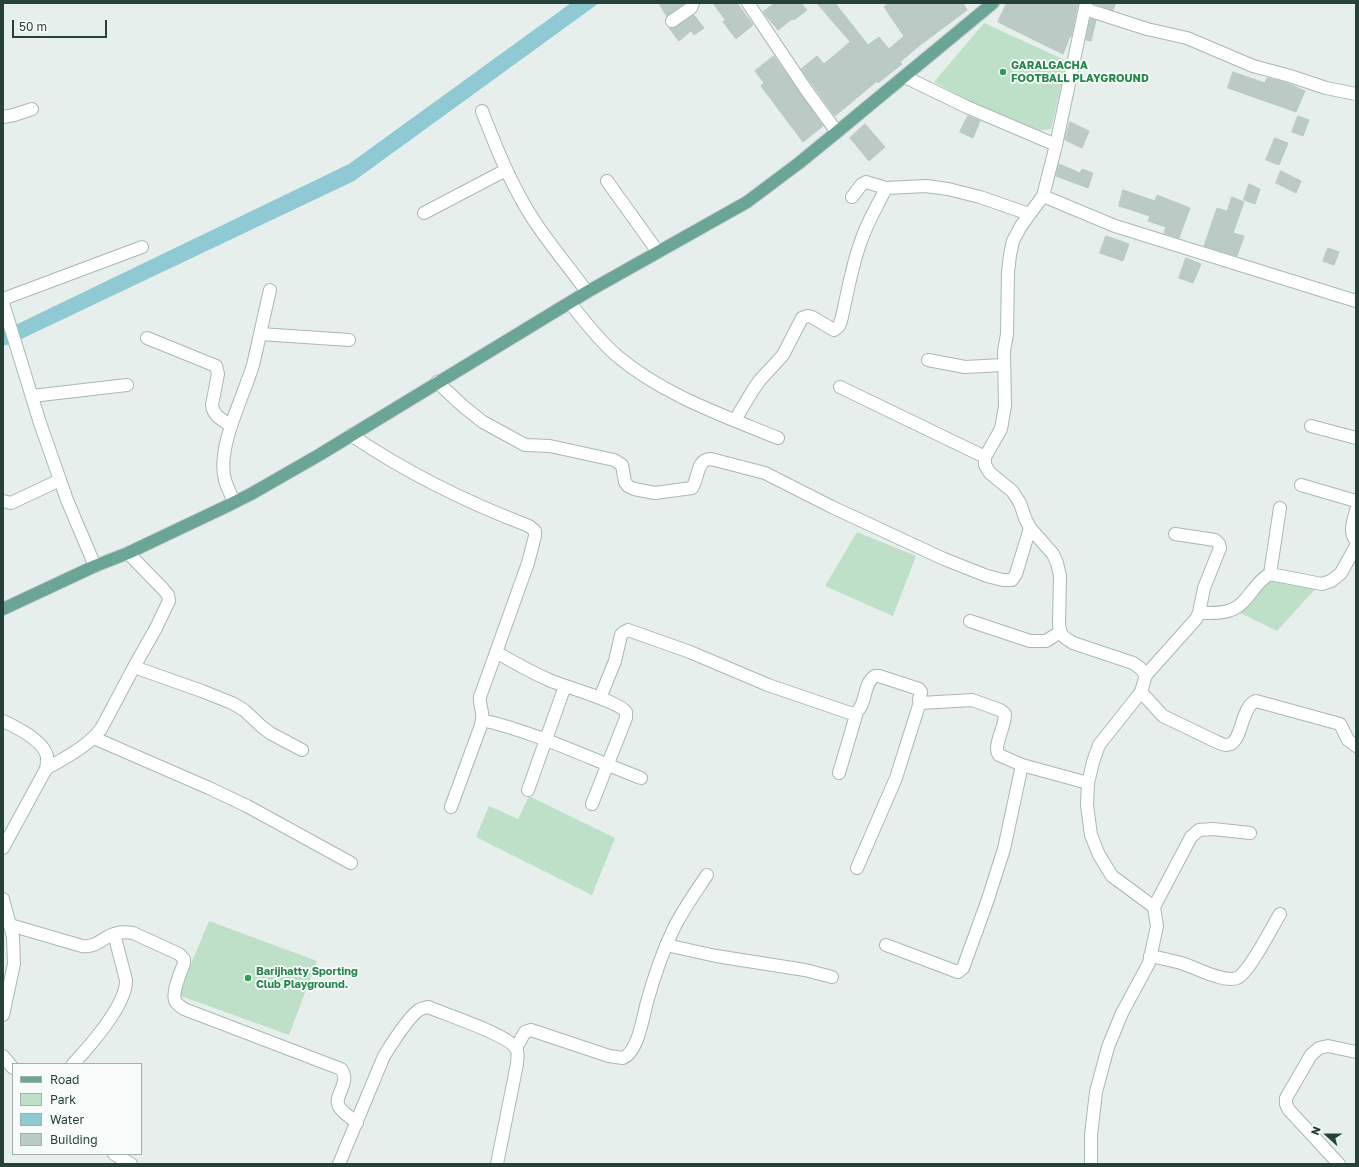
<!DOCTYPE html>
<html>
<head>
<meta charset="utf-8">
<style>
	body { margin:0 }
	#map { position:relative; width:1359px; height:1167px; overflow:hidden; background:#e6efeb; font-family:"Golos Text",sans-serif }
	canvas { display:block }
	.frame { position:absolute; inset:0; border:4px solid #24423a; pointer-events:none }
	.legend { position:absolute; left:12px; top:1063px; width:130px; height:92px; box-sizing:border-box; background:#f7fbf9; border:1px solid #a3b1ad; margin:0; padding:5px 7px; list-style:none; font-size:12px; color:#24423a }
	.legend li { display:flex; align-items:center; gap:8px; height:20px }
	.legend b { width:20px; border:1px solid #a3b1ad }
	.north { position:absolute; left:1307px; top:1115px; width:40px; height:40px; -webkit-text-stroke:3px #f7fbf9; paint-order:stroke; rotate:291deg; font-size:11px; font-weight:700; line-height:16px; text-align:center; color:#24423a }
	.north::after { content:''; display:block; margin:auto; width:14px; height:18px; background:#24423a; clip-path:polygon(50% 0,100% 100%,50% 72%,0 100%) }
	.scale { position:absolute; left:12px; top:20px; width:95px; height:18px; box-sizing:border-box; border:2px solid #24423a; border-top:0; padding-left:5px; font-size:12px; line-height:14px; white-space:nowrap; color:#24423a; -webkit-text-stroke:3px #f7fbf9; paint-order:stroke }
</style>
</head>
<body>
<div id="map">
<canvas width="1359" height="1167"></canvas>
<div class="frame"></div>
<ul class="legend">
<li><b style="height:5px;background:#6aa596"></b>Road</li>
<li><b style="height:11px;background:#bfe0c8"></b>Park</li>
<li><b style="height:11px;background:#8ec9d4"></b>Water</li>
<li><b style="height:11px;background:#bbcac4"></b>Building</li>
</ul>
<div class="north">N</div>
<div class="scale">50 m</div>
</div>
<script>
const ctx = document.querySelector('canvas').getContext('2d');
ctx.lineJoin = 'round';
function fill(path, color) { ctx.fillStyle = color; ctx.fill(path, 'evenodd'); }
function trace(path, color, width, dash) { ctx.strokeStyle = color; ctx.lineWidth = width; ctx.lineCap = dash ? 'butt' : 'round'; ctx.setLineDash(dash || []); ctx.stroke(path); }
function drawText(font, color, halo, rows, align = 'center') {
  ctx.font = font + ' "Golos Text",sans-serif'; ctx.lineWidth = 3.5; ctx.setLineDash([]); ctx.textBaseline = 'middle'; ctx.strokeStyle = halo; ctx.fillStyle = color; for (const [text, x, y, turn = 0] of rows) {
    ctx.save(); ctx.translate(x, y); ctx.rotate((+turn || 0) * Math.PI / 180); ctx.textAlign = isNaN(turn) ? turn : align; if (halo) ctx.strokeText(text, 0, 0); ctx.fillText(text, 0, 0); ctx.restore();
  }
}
fill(new Path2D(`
	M 984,23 L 1067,61 L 1051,129 L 1037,131 L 978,106 L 934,82 Z
	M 857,532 L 916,556 L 893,616 L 825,586 Z
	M 1267,565 L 1317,587 L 1277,631 L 1230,608 Z
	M 529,796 L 615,838 L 592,895 L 476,837 L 489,806 L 518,819 Z
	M 209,921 L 317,961 L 289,1035 L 178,995 Z`), '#bfe0c8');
fill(new Path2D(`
	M 571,3 L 599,3 L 354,181 L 13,343 L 3,346 L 3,331 L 349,164 Z`), '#8ec9d4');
const building = new Path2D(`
	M 659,3 L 682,3 L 683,5 L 667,16 Z
	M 713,3 L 737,3 L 753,25 L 736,39 L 723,22 L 725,20 Z
	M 775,3 L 801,3 L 807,10 L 794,20 L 792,19 L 778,30 L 763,12 Z
	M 817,3 L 835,3 L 868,45 L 879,37 L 889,49 L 904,36 L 884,7 L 889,3 L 963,3 L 967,10 L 919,46 L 900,62 L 902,64 L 878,83 L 877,81 L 835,116 L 801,69 L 817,56 L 824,64 L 850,42 Z
	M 1007,3 L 1078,3 L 1071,37 L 1070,36 L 1063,54 L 998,22 Z
	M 1093,3 L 1116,3 L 1113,10 Z
	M 694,15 L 704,28 L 694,35 L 691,31 L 679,41 L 669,28 L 676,27 Z
	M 1090,19 L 1096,20 L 1091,41 L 1086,40 Z
	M 774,56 L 823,126 L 803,142 L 761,86 L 764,83 L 755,71 Z
	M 1233,72 L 1265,83 L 1267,78 L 1287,83 L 1305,91 L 1296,112 L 1228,88 Z
	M 968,116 L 980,121 L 973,138 L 960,132 Z
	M 1298,116 L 1309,120 L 1303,136 L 1292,132 Z
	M 1070,122 L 1089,131 L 1082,148 L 1065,140 Z
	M 865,124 L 885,147 L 869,161 L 850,138 Z
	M 1275,138 L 1288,143 L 1279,165 L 1266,160 Z
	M 1059,164 L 1080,173 L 1082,169 L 1093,173 L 1088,188 L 1056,176 Z
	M 1281,171 L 1301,181 L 1296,193 L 1276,183 Z
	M 1249,184 L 1260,189 L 1255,204 L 1244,200 Z
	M 1123,190 L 1155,201 L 1157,195 L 1190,208 L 1179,238 L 1164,233 L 1166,227 L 1148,221 L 1150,216 L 1119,206 Z
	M 1232,197 L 1244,202 L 1233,233 L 1244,236 L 1237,256 L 1204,246 L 1217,208 L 1227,211 Z
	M 1106,236 L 1129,244 L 1123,261 L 1100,253 Z
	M 1328,248 L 1339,252 L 1334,265 L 1323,261 Z
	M 1186,258 L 1201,264 L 1193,283 L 1179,278 Z`);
fill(building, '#bbcac4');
trace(building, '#b8c9c2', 1);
const street = new Path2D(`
	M 748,3 L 807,91 L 837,132
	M 1085,9 L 1147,29 L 1187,38 L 1253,66 L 1290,76 L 1326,88 L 1356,94
	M 672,21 L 691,8 L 693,3
	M 905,77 L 967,107 L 1056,145
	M 482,111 C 493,140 504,168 519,195 C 537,230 564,260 587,292
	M 3,117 L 14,115 L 32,109
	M 607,181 L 658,252
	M 852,197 L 862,184 L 866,182 L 886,188 L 926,186 L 948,189 L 980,197 L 1029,214
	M 424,213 L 506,170
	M 3,299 L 142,247
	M 570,303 C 584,321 599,340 616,355 C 663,395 722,415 778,438
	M 260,334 L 349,340
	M 147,338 L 216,366 L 218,374 L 212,405 C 213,416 223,420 231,426
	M 928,360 L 965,367 L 1003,365
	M 437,382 L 464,407 L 483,422 L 525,445 L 550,446 L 614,460 L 622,465 L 625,482 L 628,486 L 634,489 L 655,493 L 692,488 C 699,478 696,459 711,459 L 765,473 L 832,507 L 944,559 L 987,576 L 1003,580 L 1012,580 L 1016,574 L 1030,528
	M 840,387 L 985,457
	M 32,396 L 127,385
	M 735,420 L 753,390 L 760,380 L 783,355 L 802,318 L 808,316 L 812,317 L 834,330 L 839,326 L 841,321 C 847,296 851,269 860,244 C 866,224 877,207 886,188
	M 1311,426 L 1356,438
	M 351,435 C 407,473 466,502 529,526 L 535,531 L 535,536 L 528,563 L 480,697 C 479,703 482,708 482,714 C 483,719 481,724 480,728 L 451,807
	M 1301,485 L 1356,501
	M 3,501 L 11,503 L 60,480
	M 234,502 C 231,495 227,487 225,480 C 216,448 244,396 253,365 C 259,340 264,315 270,290
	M 1356,510 C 1354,519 1348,533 1356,540
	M 1270,574 L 1280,508
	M 1199,613 C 1209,613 1222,614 1231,610 C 1248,604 1254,582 1270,574 L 1322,584 L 1331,581 L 1341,573 L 1356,546
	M 970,621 L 1030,641 L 1046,641 L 1060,632
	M 496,652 C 513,662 531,672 549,680 C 565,687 618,701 626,712 L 626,718 L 592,804
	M 134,667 L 202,691 L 232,703 L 244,710 L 261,726 L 270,733 L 302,750
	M 1146,675 L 1196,619 L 1199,613 L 1204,588 L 1220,548 L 1219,544 L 1215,540 L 1175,534
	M 1141,692 L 1163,716 L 1217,742 C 1220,743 1223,745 1226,745 C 1243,746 1240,706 1256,701 L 1340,724 L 1348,740 L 1356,746
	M 600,698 L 615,661 L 621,635 L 624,632 L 628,630 L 690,652 L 768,685 L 850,713 L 854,714 C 868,705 862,684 875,676 L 879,676 L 919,689 L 921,692 L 919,700 L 921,703 L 972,700 L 1000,710 L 1005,714 C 1006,726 992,746 999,755 L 1022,765 L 1088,783
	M 482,720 C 538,733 588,758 641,778
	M 94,738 L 209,788 L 247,806 L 351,863
	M 46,769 C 66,757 87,747 101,729 L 134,667 L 156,628 L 165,609 L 169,601 L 168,595 L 163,589 L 128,553
	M 839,773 L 857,712
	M 528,790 L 565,686
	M 857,868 L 896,778 L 920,702
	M 1154,907 L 1191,837 L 1199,830 L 1213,829 L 1250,833
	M 10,925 L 82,946 C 98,948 103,936 117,933 C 122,932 127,932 133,933 L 179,954 L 184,959 L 184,963 C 181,972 172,991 175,1000 C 176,1004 180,1006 184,1009 L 341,1069 C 352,1083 331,1097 340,1108 C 344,1114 352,1118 357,1123
	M 666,945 L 716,956 L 805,970 L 832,977
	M 886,945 L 955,971 L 958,972 L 963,968 L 987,902 L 1004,849 L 1022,765
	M 1150,956 C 1160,958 1171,960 1181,963 C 1195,967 1223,983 1237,978 C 1249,973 1272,927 1280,914
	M 516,1048 L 525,1032 L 531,1030 L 609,1056 L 623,1058 C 638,1052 643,1017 647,1002 C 654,977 662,953 673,930 C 682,911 695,893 707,875
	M 73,1064 C 90,1046 127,1004 126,980 L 114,934
	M 339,1164 L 384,1056 C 391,1045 408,1017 419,1010 C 422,1008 424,1008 428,1007 C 444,1014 510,1035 516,1049 C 519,1053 517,1059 517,1064 L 497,1164
	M 1339,1164 L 1289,1110 L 1286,1104 L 1286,1098 L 1311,1055 L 1319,1048 L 1328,1046 L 1356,1052`);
const secondary = new Path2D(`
	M 1086,3 L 1056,145 L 1043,196 L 1115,226 L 1356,301
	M 1043,196 L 1021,226 L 1013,241 L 1010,255 L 1008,272 L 1007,334 L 1004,351 L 1005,406 L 1001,429 L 985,457 L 985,465 L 990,473 L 1012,491 L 1020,503 L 1025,518 L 1030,528 L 1053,554 L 1057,563 L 1060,576 L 1059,624 C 1060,636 1064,637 1073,643 L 1133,663 L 1140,668 L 1146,675 L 1141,692 L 1099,745 L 1093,762 L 1088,783 L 1087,805 L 1091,835 L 1099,855 L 1112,876 L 1154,907 L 1157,926 L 1149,963 L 1122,1013 L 1108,1047 L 1096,1092 L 1091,1135 L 1091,1164
	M 3,303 L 40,423 L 67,500 L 95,566
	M 3,721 C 16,727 43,740 47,756 C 47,760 47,765 46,769 L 3,848
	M 3,899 L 13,937 L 14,964 L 3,1015
	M 3,1056 L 13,1068
	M 114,1154 L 131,1164`);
const primary = new Path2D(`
	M 3,609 L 95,566 L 128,553 L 225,507 L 251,494 L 319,455 L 587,292 L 747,202 L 799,163 L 837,132 L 993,3`);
trace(street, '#a8b8b2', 14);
trace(secondary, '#a4bbb3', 14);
trace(primary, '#c2cac8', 14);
trace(street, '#fff', 12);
trace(secondary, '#fff', 12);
trace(primary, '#6aa596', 12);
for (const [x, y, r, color] of [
	[1003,72,4,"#2e9e5b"],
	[248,978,4,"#2e9e5b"]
]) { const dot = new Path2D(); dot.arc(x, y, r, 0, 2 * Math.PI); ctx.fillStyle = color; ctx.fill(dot); trace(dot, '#f7fbf9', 1.5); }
drawText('bold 11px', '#27864d', '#f7fbf9', [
	["GARALGACHA",1011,66],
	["FOOTBALL PLAYGROUND",1011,79],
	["Barijhatty Sporting",256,972],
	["Club Playground.",256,985]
], 'left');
</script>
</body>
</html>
